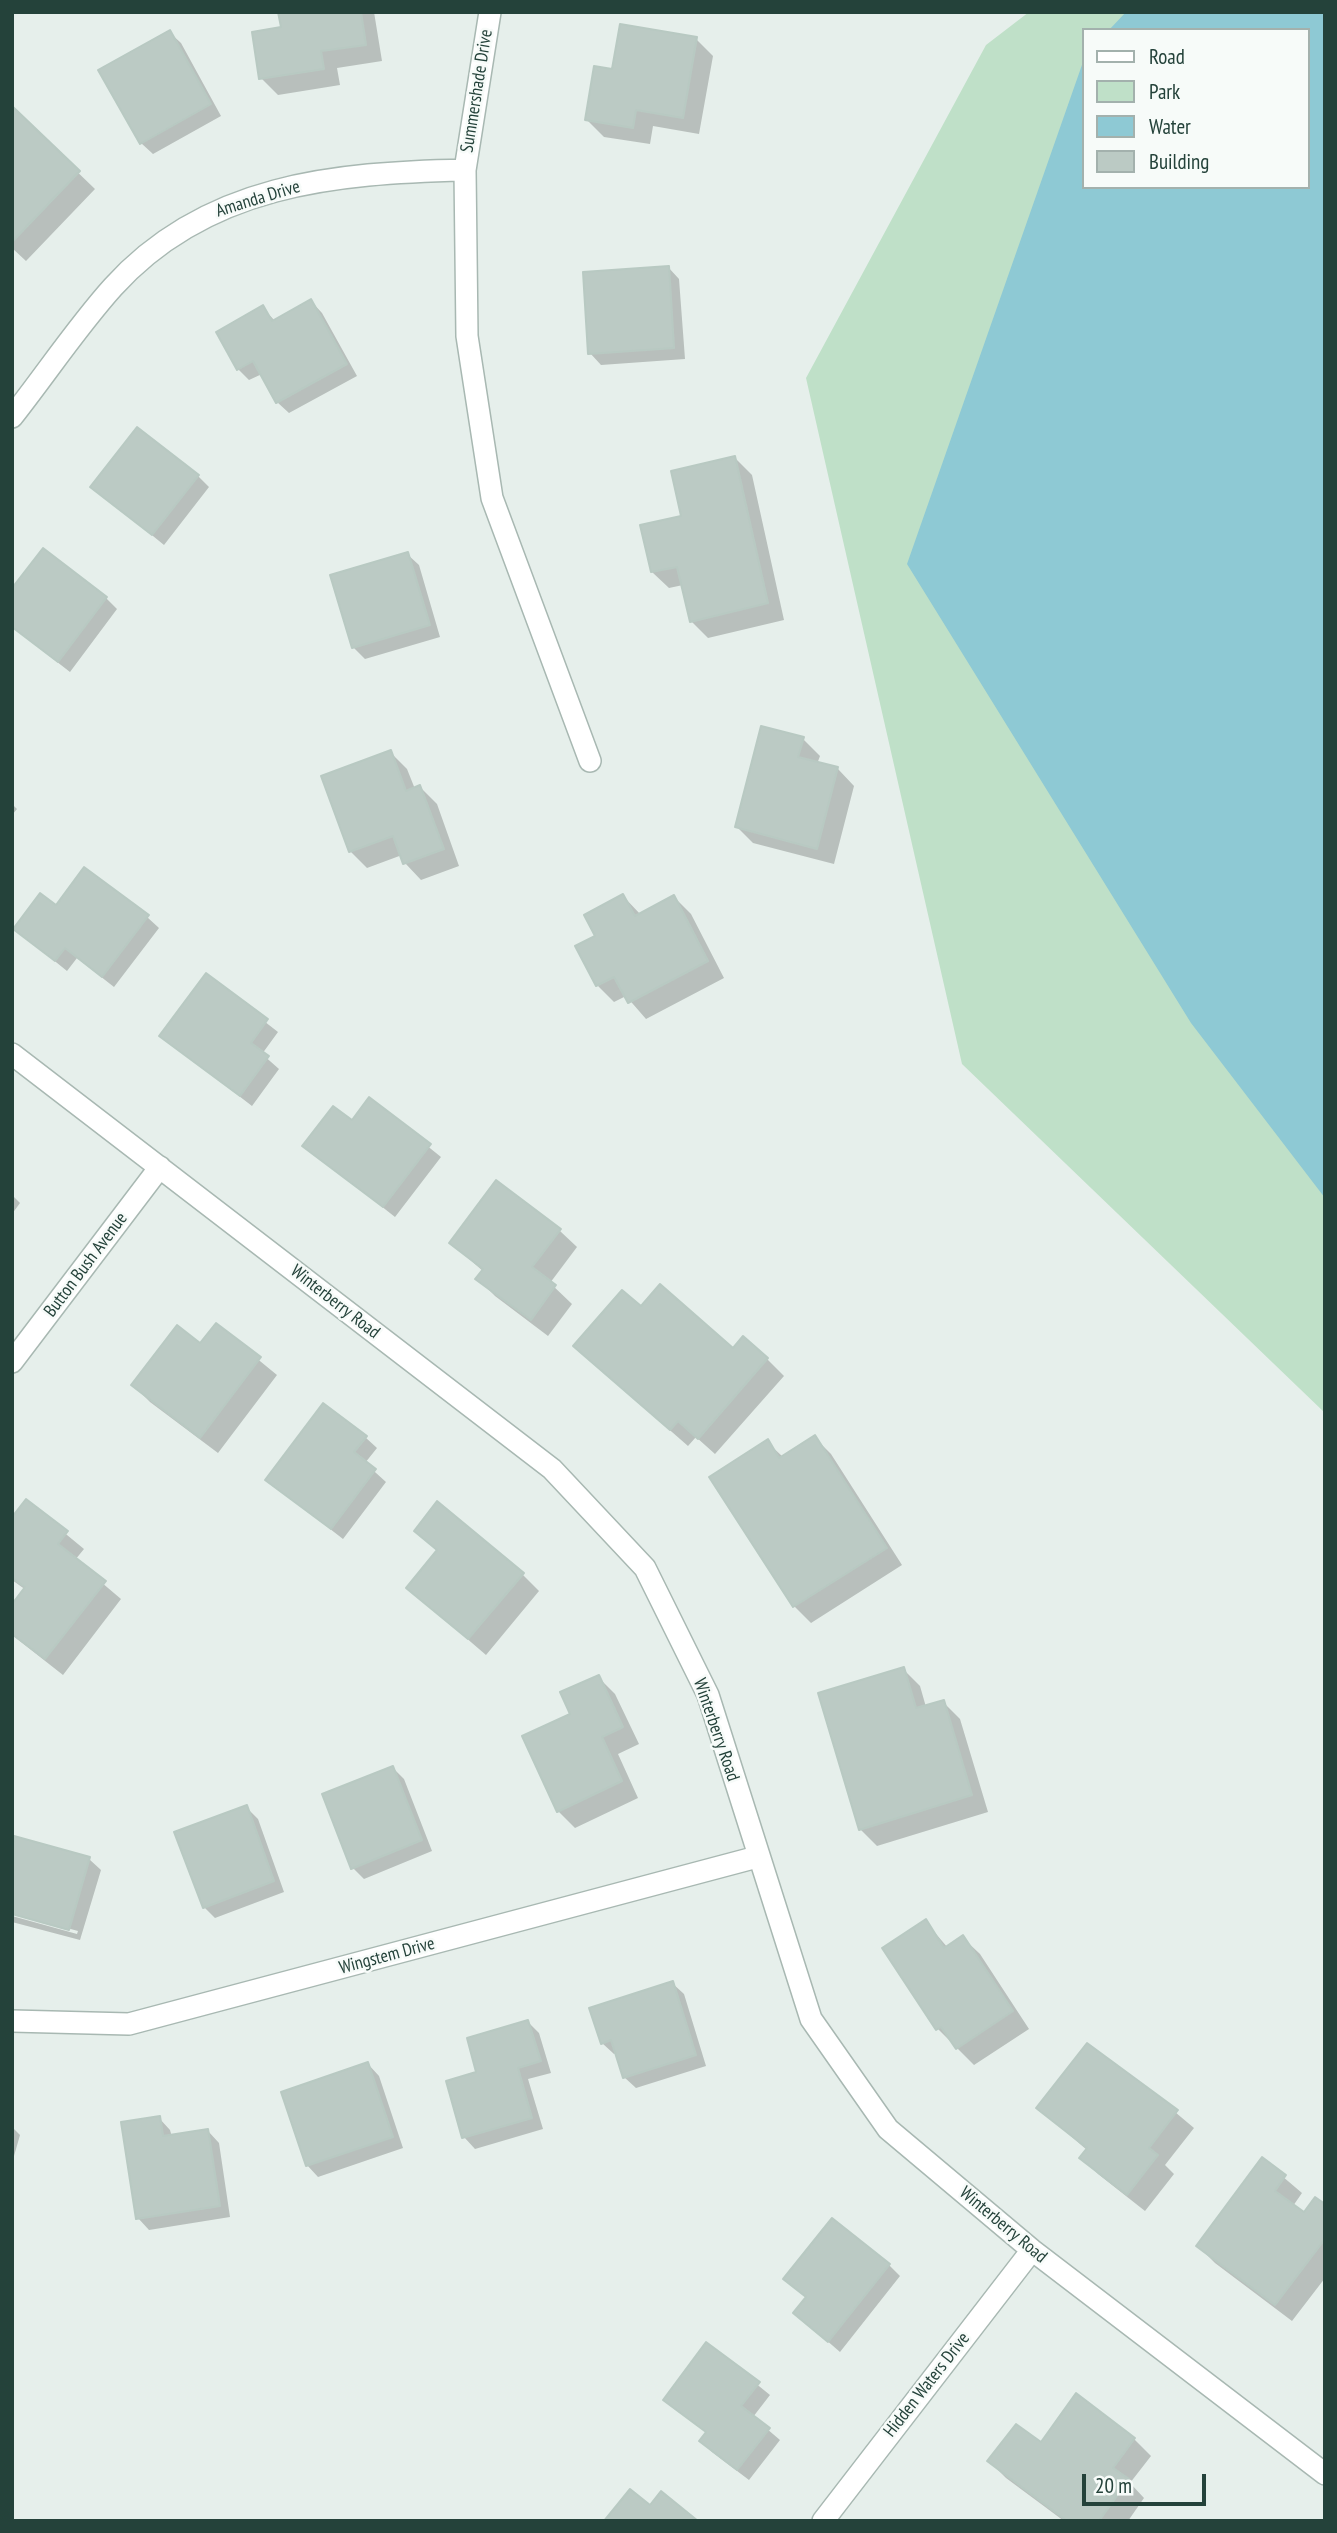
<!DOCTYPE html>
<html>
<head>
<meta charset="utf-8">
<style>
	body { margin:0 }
	#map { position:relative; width:1337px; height:2533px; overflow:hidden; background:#e6efeb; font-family:"PT Sans Narrow",sans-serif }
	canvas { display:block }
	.frame { position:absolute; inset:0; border:14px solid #24423a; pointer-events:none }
	.legend { position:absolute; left:1082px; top:28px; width:228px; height:161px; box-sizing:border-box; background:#f7fbf9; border:2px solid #a3b1ad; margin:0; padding:9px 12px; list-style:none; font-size:21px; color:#24423a }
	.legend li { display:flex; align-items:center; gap:14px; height:35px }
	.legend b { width:35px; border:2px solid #a3b1ad }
	.scale { position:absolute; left:1082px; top:2474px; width:124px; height:32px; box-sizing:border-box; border:4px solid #24423a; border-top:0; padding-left:9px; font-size:21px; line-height:24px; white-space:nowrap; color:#24423a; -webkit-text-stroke:5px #f7fbf9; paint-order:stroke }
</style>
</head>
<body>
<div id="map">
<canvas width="1337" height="2533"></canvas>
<div class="frame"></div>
<ul class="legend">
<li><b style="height:9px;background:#fff"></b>Road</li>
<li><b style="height:19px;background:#bfe0c8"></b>Park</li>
<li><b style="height:19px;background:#8ec9d4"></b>Water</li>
<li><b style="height:19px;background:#bbcac4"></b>Building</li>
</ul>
<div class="scale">20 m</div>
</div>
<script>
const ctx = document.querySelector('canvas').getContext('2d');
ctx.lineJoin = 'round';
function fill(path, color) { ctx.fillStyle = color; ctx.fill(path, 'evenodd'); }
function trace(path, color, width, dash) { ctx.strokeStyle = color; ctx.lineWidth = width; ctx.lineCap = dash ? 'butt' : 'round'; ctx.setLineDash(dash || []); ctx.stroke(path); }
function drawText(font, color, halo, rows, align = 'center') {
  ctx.font = font + ' "PT Sans Narrow",sans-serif'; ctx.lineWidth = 5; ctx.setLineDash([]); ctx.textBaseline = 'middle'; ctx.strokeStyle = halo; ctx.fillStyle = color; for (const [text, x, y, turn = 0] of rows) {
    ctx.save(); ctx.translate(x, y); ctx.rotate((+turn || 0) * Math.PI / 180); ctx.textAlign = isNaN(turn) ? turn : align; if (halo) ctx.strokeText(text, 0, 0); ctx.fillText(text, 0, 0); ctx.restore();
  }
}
fill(new Path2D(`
	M 1029,12 L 1325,12 L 1325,1413 L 962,1064 L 806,378 L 986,45 ZM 1083,30 L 1307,30 L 1307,187 L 1083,187 Z`), '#bfe0c8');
fill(new Path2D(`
	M 1126,12 L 1325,12 L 1325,1198 L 1191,1023 L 907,564 L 1083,62 L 1083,187 L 1307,187 L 1307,30 L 1109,30 Z`), '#8ec9d4');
fill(new Path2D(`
	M 280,12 L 374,12 L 382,61 L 337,68 L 340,85 L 278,95 L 261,78 L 283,29 Z
	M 169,32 L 181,43 L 221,116 L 153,154 L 141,143 Z
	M 696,39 L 713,56 L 699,134 L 653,126 L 650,144 L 604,137 L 587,120 L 613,71 Z
	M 12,109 L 95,189 L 26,261 L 12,248 Z
	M 668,267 L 679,279 L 685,359 L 601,365 L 590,353 Z
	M 311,301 L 322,313 L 357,376 L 289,413 L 277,402 L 262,374 L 249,380 L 238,369 L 262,307 L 275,321 Z
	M 735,458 L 752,475 L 784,620 L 708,638 L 691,621 L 683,585 L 669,588 L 652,572 L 683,518 Z
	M 198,476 L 209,487 L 164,545 L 93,487 Z
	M 407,554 L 419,565 L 440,637 L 365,659 L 353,647 Z
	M 12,591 L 106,598 L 117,609 L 70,672 L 12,627 Z
	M 803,739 L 820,756 L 817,764 L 838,769 L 854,786 L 834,864 L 753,843 L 736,826 Z
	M 390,752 L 407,769 L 415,789 L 420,787 L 437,804 L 459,866 L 421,880 L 405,863 L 402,855 L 367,868 L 350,851 Z
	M 12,804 L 17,809 L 12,815 Z
	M 623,896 L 641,915 L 674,897 L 691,914 L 724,978 L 646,1019 L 626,996 L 614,1002 L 597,985 L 578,947 L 597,936 Z
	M 56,907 L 147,917 L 159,928 L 114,987 L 77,958 L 67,971 L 15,929 Z
	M 206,976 L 278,1032 L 262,1054 L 279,1069 L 252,1106 L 161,1036 Z
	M 369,1099 L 441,1157 L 395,1217 L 305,1146 L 352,1122 Z
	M 497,1183 L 560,1231 L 577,1247 L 550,1283 L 572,1304 L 548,1336 L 495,1296 L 478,1279 L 484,1272 L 451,1243 Z
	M 12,1195 L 20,1203 L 12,1214 Z
	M 641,1308 L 733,1350 L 767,1359 L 784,1376 L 715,1454 L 696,1437 L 688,1446 L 592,1362 Z
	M 216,1325 L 277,1375 L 218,1453 L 150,1402 L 133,1385 L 201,1345 Z
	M 365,1437 L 377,1448 L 365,1463 L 386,1482 L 343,1539 L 267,1480 Z
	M 814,1437 L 831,1454 L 902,1565 L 811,1623 L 794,1606 L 712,1477 L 767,1442 L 783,1457 Z
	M 27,1502 L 84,1549 L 75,1560 L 121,1599 L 63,1675 L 12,1635 L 12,1607 L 26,1590 L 12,1580 L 12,1520 Z
	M 416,1531 L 522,1574 L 539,1591 L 486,1655 L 408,1588 L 438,1552 Z
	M 903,1669 L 920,1686 L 926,1707 L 943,1702 L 960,1719 L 988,1812 L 877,1846 L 860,1829 Z
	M 598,1677 L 615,1694 L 639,1744 L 618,1754 L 638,1798 L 575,1828 L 558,1811 L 572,1715 Z
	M 393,1768 L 404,1779 L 432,1851 L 364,1879 L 353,1868 Z
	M 246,1807 L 258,1819 L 284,1892 L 215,1918 L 204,1907 Z
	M 16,1838 L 89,1859 L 101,1870 L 80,1940 L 12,1922 L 12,1916 L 77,1934 L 78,1931 L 12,1913 L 12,1849 Z
	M 925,1921 L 948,1948 L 963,1938 L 980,1954 L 1029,2029 L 974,2065 L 938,2029 L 885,1948 Z
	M 672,1983 L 684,1994 L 706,2066 L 636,2088 L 624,2077 L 617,2053 L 614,2054 L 602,2043 Z
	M 528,2022 L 539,2033 L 551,2073 L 528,2079 L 543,2129 L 475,2149 L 464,2137 L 478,2073 Z
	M 368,2064 L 379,2076 L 403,2148 L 318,2177 L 307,2165 Z
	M 1130,2074 L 1194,2128 L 1165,2165 L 1174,2174 L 1145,2211 L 1098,2174 L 1081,2157 L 1087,2150 L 1038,2108 Z
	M 159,2118 L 170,2130 L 172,2137 L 208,2131 L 219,2143 L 230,2217 L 149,2230 L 138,2218 Z
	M 12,2127 L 20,2135 L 12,2163 Z
	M 1262,2159 L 1302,2193 L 1293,2206 L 1304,2214 L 1325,2206 L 1325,2278 L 1292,2321 L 1215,2263 L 1198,2246 Z
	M 889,2265 L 900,2276 L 840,2352 L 795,2313 L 807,2298 L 785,2279 Z
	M 707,2344 L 770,2395 L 753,2417 L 780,2440 L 749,2480 L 712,2452 L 701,2441 L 707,2433 L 665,2400 Z
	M 1134,2439 L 1151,2456 L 1130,2483 L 1144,2498 L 1128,2521 L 1064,2521 L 1006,2478 L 989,2461 L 1041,2445 Z`), '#0003');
const building = new Path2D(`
	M 278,12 L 361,12 L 366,45 L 321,51 L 324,69 L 259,79 L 252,32 L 281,27 Z
	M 620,24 L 697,37 L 683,118 L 636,110 L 633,128 L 585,120 L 594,66 L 612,69 Z
	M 170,30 L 211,104 L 140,144 L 98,70 Z
	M 12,106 L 80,171 L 12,242 Z
	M 669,266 L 674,348 L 588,354 L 583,272 Z
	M 311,299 L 347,364 L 276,403 L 253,361 L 237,370 L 216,332 L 263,305 L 272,321 Z
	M 137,427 L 199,475 L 152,535 L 90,487 Z
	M 735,456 L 768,603 L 690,622 L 677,567 L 651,572 L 640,525 L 681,516 L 671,471 Z
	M 43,548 L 107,597 L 58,662 L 12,627 L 12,588 Z
	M 408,552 L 430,625 L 352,648 L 330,575 Z
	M 761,726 L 804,737 L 798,757 L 838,767 L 817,849 L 735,827 Z
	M 391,750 L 406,791 L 420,785 L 444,849 L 403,864 L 393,836 L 349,852 L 321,776 Z
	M 84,867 L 149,915 L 102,977 L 65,948 L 55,961 L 13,929 L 40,893 L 56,905 Z
	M 623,894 L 635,916 L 674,895 L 708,961 L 628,1003 L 614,977 L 596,986 L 575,946 L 595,936 L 584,915 Z
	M 206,973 L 268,1019 L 251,1043 L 269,1056 L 240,1096 L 159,1036 Z
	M 369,1097 L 431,1144 L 383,1207 L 302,1146 L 333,1106 L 352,1120 Z
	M 496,1180 L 561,1229 L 532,1267 L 556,1285 L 531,1320 L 475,1279 L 483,1269 L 449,1243 Z
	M 660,1284 L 733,1348 L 743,1336 L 768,1358 L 698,1439 L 678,1421 L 670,1430 L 573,1346 L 622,1290 L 641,1306 Z
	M 216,1323 L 261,1357 L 200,1438 L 131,1385 L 177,1325 L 200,1343 Z
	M 323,1403 L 367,1436 L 354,1452 L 376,1469 L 331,1529 L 265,1480 Z
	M 815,1435 L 887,1548 L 793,1607 L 709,1477 L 768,1439 L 779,1458 Z
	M 26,1499 L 68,1531 L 58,1544 L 106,1581 L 45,1659 L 12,1634 L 12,1604 L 25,1587 L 12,1578 L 12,1517 Z
	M 437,1501 L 524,1573 L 468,1639 L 406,1588 L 437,1550 L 414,1531 Z
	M 904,1667 L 916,1708 L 944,1700 L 972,1795 L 859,1830 L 818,1693 Z
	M 599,1675 L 623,1727 L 602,1737 L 622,1781 L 557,1812 L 522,1736 L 570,1714 L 560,1692 Z
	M 393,1766 L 422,1840 L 351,1869 L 322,1794 Z
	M 247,1805 L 274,1881 L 203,1908 L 174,1832 Z
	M 14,1836 L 90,1857 L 69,1930 L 12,1914 Z
	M 926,1919 L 944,1948 L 963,1935 L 1013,2011 L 956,2049 L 941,2027 L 936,2030 L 882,1948 Z
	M 673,1981 L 696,2055 L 623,2078 L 611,2040 L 601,2044 L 589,2008 Z
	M 528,2020 L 541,2061 L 518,2068 L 532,2118 L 462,2138 L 446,2081 L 476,2072 L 467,2038 Z
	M 1087,2043 L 1178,2110 L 1149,2148 L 1158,2155 L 1127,2195 L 1079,2158 L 1087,2148 L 1036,2108 Z
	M 368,2062 L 393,2137 L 306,2166 L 281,2092 Z
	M 160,2116 L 163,2136 L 208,2129 L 220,2206 L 136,2219 L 121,2122 Z
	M 1262,2157 L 1286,2175 L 1275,2191 L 1304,2212 L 1315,2197 L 1325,2204 L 1325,2239 L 1275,2305 L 1196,2246 Z
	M 832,2218 L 890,2264 L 828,2342 L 793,2313 L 806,2297 L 783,2279 Z
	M 706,2342 L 760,2382 L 741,2406 L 770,2428 L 737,2470 L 699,2441 L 706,2432 L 663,2400 Z
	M 1076,2393 L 1135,2438 L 1113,2468 L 1129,2479 L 1099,2521 L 1067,2521 L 987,2461 L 1016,2424 L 1041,2442 Z
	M 630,2489 L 650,2505 L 661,2491 L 698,2521 L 604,2521 Z`);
fill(building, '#bbcac4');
trace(building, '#b8c9c2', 2);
const minor = new Path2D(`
	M 490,12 L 465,170 L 467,336 L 492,498 L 590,761
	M 12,417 C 46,374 77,327 113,287 C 206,184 335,173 465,170
	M 12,1054 L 552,1469 L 645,1568 L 708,1695 L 811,2019 L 888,2129 L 1032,2250 L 1325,2474
	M 12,1362 L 160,1167
	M 12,2021 L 129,2024 L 757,1857
	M 823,2521 L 1032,2250`);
trace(minor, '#a8b8b2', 24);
trace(minor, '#fff', 21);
drawText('18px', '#24423a', '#f7fbf9', [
	["Summershade Drive",477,91,-81],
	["Amanda Drive",258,199,-17],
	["Button Bush Avenue",86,1265,-53],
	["Winterberry Road",335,1302,38],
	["Winterberry Road",716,1730,71],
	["Wingstem Drive",387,1956,-15],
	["Winterberry Road",1003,2225,40],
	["Hidden Waters Drive",927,2385,-52]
]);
</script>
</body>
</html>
